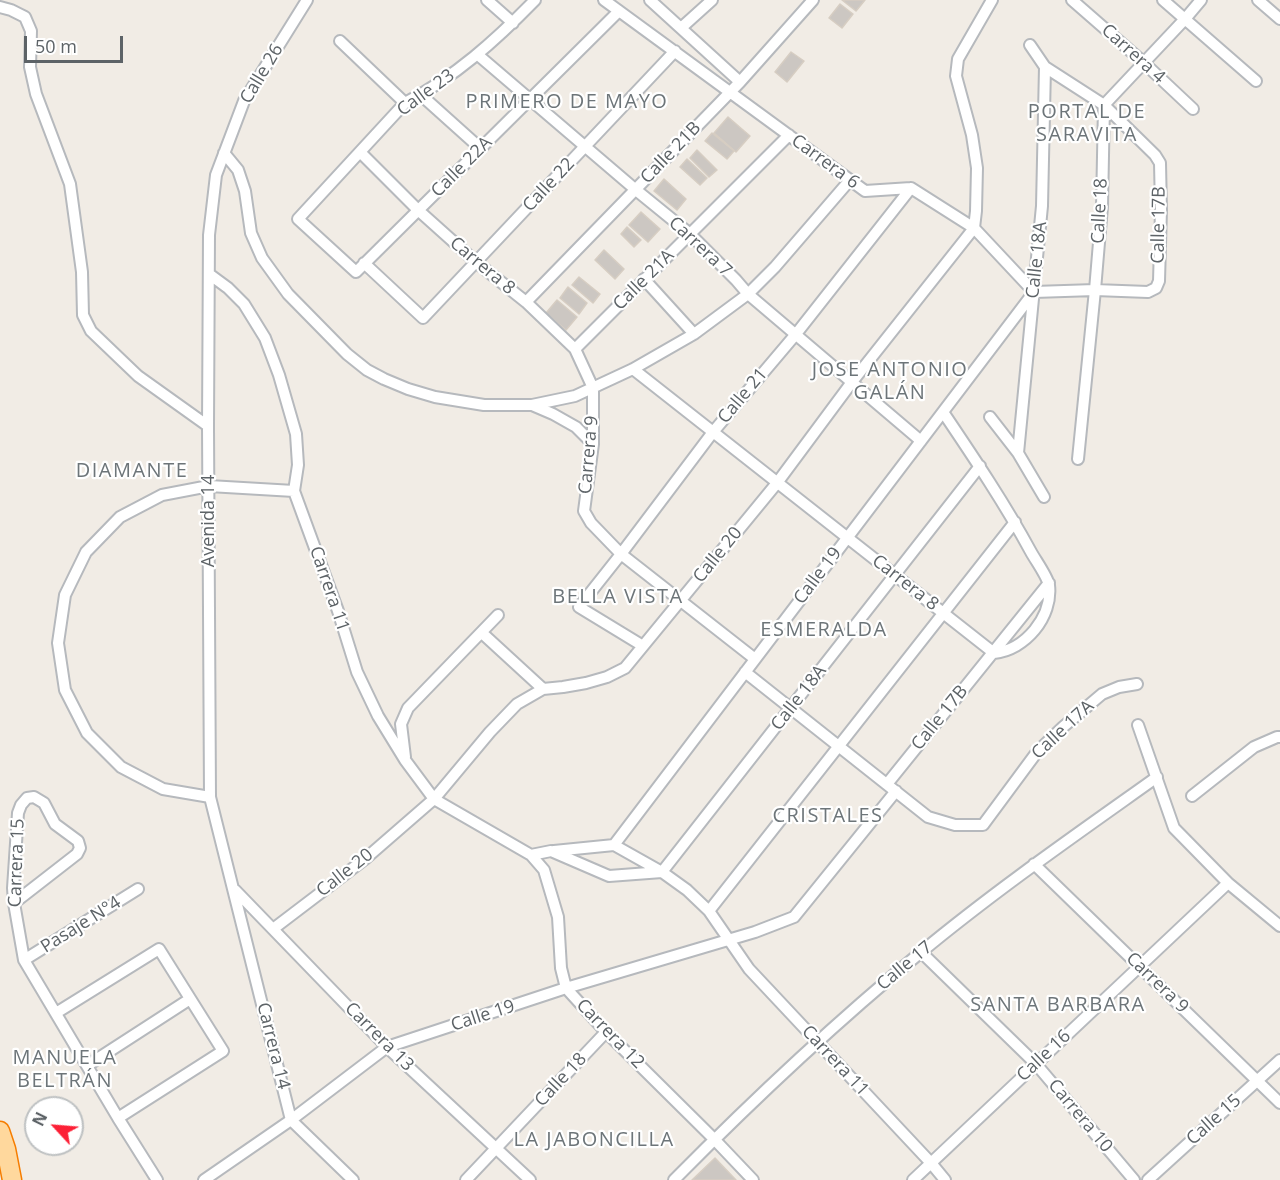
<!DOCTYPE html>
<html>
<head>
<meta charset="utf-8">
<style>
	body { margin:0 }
	#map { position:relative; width:1280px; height:1180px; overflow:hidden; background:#f1ece5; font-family:"Open Sans",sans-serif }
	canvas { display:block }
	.north { position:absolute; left:24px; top:1096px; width:60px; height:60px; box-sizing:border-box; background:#fff; border:2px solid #bec1c2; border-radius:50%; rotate:296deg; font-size:16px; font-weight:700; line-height:24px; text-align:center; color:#5d6367 }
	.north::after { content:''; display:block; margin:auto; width:21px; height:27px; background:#fc2036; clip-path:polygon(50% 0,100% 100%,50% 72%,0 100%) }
	.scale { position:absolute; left:24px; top:36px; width:99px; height:27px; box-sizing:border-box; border:3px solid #5d6367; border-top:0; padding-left:8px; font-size:18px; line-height:21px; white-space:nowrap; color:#5d6367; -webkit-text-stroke:4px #fff; paint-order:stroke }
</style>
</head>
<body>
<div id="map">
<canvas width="1280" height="1180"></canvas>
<div class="north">N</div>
<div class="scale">50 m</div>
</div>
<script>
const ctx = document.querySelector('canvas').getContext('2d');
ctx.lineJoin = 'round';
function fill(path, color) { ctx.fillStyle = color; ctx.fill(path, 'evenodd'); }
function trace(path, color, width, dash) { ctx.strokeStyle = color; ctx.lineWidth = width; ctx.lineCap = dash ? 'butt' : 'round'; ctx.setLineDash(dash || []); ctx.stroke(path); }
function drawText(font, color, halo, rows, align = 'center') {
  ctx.font = font + ' "Open Sans",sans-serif'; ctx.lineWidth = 4.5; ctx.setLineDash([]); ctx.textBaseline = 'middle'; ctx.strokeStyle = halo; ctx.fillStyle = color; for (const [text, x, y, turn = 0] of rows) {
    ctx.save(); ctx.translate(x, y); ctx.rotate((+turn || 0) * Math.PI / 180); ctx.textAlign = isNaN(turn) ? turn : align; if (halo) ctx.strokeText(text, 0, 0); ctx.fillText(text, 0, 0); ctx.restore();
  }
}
const building = new Path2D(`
	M 842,0 L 865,0 L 856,11 Z
	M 840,4 L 853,14 L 842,28 L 829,18 Z
	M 791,52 L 804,61 L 787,82 L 775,72 Z
	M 728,117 L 750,136 L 736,152 L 714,133 Z
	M 712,133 L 734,151 L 727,159 L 705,141 Z
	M 697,150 L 717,170 L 709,177 L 690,158 Z
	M 687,159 L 707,178 L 700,185 L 680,167 Z
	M 664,179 L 686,199 L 677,210 L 654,191 Z
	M 641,212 L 660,229 L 648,242 L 629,225 Z
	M 627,227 L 641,240 L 634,247 L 621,234 Z
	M 604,250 L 624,269 L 615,279 L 595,260 Z
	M 579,277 L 600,294 L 593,303 L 572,285 Z
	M 568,287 L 587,303 L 579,314 L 560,298 Z
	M 557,300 L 577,317 L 566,330 L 546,313 Z
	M 715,1158 L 736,1180 L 692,1180 Z`);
fill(building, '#ccc7c2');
trace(building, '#d6cdc2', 1.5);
const minor = new Path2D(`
	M 307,0 L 244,101 L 216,175 L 209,235 L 208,426 L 210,797 L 291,1120 L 353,1180
	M 487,0 L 513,23
	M 535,0 C 496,40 455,77 405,103 L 298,219 L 356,272 L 619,11
	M 604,0 L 865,191 L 911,188 L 974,228 L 1034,292 L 1095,290 L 1148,292 L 1156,288 L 1159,281 L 1161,210 L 1160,163 L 1155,155 L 1104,105 L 1045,67 L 1030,45
	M 650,0 L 740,82
	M 1072,0 L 1143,62 L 1193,109
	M 1163,0 L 1256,81
	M 1258,0 L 1280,19
	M 0,7 L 11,10 L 25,17 L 31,31 L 30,67 L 36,94 L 70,184 L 82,272 L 83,315 L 91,331 L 138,376 L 208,426
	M 681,28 L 712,0
	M 340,41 L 405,103
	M 478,55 L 636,190 L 690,234 L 736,280 L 748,294 L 921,441
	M 421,95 L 480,148
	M 360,152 L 418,210 L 476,262 L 526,302 L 575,349 L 593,388 L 593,444 L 584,511 L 591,523 L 621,554 L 755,659
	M 224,153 L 238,170 L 245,191 L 251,233 L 262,258 L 288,294 L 347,354 L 367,370 L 384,379 L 408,389 L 435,397 L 484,405 L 532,405 L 575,396 L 633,369 L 694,334 L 748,294 L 775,267 L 850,180
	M 974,228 L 976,211 L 977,168 L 972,135 L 956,76 L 958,59 L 992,0
	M 364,263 L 423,318 L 675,51
	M 209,274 L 228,288 L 244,304 L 265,338 L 279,375 L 296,434 L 298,465 L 294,491 L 338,611 L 357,672 L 378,716 L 405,760 L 434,799 L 531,855 L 544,870 L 558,917 L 561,968 L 566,988 L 606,1032 L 714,1139 L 753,1180
	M 644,279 L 694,334
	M 526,302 L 740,82 L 813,0
	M 575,349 L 789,135
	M 633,369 L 994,653
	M 532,405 L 553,414 L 576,427 L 593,444
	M 943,412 C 974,458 1005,504 1031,552 C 1036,561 1047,576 1049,585 C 1053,617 1025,650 994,653
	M 990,417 L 1018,453 L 1044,497
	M 1018,453 L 1042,206 L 1045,67
	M 1078,459 L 1095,290 L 1102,207 L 1104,105 L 1185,19 L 1201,0
	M 482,633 L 543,689
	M 643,646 L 579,607 L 621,554 L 713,432 L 796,334 L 911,188
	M 745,672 L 928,817 L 955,825 L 983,825 L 1037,752 L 1063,727 L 1102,694 L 1119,687 L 1137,684
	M 1138,725 L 1174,828 L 1228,883 L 1280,926
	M 405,757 L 401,724 L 408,708 L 498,615
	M 887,784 L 1049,583
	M 1192,796 L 1254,747 L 1277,737 L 1280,737
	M 210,797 L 163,789 L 121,767 L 87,733 L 65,690 L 58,643 L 65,595 L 86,552 L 120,517 L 162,495 L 209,486 L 294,491
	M 614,845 L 1034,292
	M 614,845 L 662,872 L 980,466
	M 554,851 L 614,845
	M 531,855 L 551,851 L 609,876 L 662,872 L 687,890 L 709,911 L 749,969 L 931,1163 L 945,1180
	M 1034,864 L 1280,1103
	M 235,890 L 387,1047 L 530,1180
	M 14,903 L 77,854 L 80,848 L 78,841 L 55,824 L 44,803 L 34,797 L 27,798 L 21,805 L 18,813 L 13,888 L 14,903 L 24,960 L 118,1118 L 157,1180
	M 709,911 L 1015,522
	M 273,929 L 365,859 L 434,799 L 490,732 L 517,704 L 543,689 L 563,687 L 586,683 L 607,677 L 625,668 L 777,483 L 852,382 L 974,228
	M 921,952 L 1036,1064 L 1134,1180
	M 24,960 L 138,889
	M 56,1013 L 159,949 L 223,1051 L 118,1118
	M 88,1065 L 190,999
	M 204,1180 L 291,1120 L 387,1047 L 566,988 L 755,932 L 794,917 L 896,791
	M 466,1180 L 606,1032
	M 674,1180 C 752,1101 834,1024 920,953 C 996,890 1077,834 1157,777
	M 913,1180 L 1228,883
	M 1148,1180 L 1280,1060`);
const trunk = new Path2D(`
	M 0,1131 L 6,1149 L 12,1180`);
trace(minor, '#b6b9bd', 14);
trace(trunk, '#f67d00', 21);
trace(minor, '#fff', 10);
trace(trunk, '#ffd89d', 18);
drawText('18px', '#5d6367', '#fff', [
	["Carrera 4",1133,54,42],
	["Calle 26",262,74,-59],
	["Calle 23",426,93,-36],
	["Calle 21B",671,153,-46],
	["Carrera 6",825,162,36],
	["Calle 22A",462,167,-45],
	["Calle 22",549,185,-47],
	["Calle 18",1100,211,-87],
	["Calle 17B",1159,225,-89],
	["Carrera 7",700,247,43],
	["Calle 18A",1037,260,-84],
	["Carrera 8",482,266,40],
	["Calle 21A",644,280,-45],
	["Calle 21",743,396,-50],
	["Carrera 9",589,455,-85],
	["Avenida 14",209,521,-90],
	["Calle 20",718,555,-51],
	["Calle 19",818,576,-53],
	["Carrera 8",905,583,38],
	["Carrera 11",329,589,71],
	["Calle 18A",799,698,-52],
	["Calle 17B",940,718,-51],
	["Calle 17A",1063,730,-43],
	["Carrera 15",17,863,-88],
	["Calle 20",345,873,-38],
	["Pasaje N°4",81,925,-32],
	["Calle 17",905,966,-40],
	["Carrera 9",1157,983,44],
	["Calle 19",483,1016,-18],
	["Carrera 12",610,1034,46],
	["Carrera 13",379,1037,45],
	["Carrera 14",273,1046,76],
	["Calle 16",1044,1056,-43],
	["Carrera 11",835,1061,47],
	["Calle 18",561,1080,-47],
	["Carrera 10",1080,1116,50],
	["Calle 15",1214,1120,-42]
]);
ctx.letterSpacing = '1.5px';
drawText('20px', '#6d7579', '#fff', [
	["PRIMERO DE MAYO",567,102],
	["PORTAL DE",1087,112],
	["SARAVITA",1087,135],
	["JOSE ANTONIO",890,370],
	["GALÁN",890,393],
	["DIAMANTE",132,471],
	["BELLA VISTA",618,597],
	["ESMERALDA",824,630],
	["CRISTALES",828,816],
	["SANTA BARBARA",1058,1005],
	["MANUELA",65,1058],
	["BELTRÁN",65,1081],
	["LA JABONCILLA",594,1140]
]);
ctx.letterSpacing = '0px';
</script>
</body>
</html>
